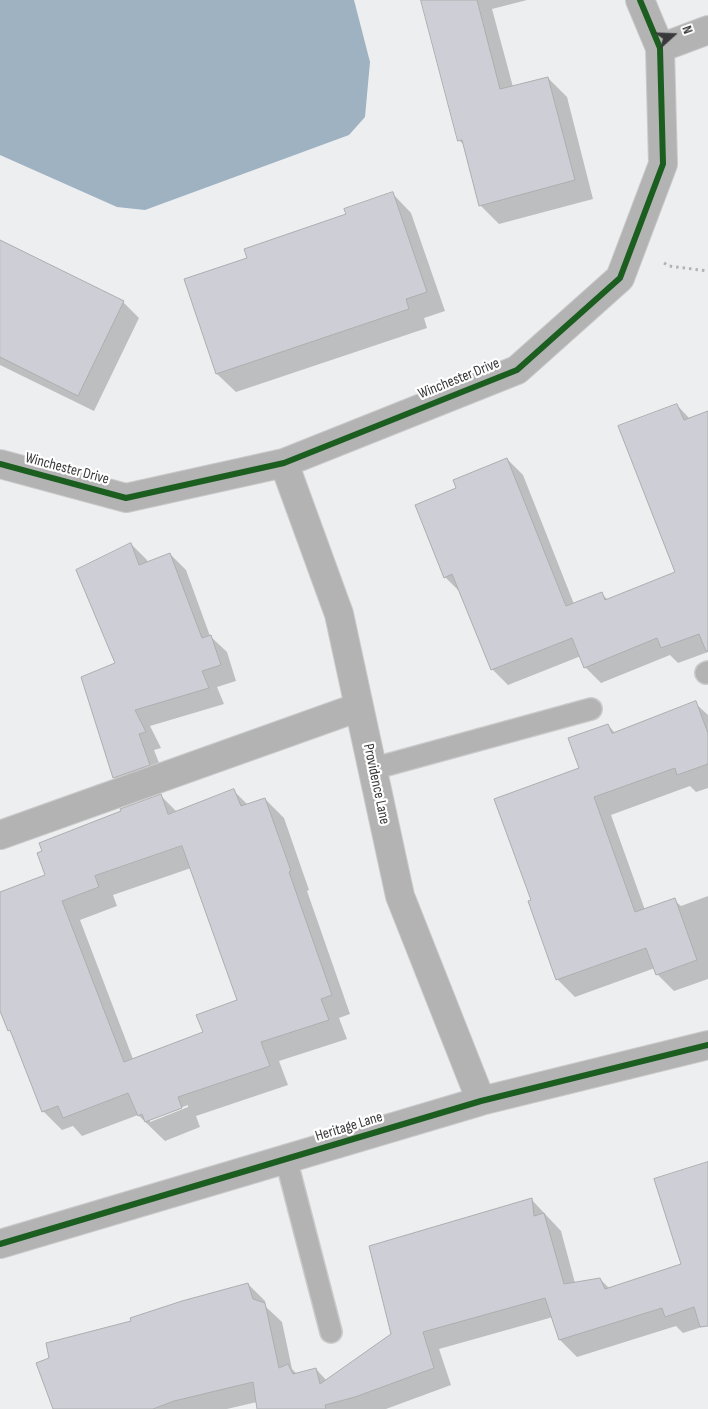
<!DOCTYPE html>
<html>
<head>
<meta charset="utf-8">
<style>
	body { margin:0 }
	#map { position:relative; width:708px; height:1409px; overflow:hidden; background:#edeef0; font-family:"Sofia Sans Condensed",sans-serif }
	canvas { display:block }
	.north { position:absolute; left:648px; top:10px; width:50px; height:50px; -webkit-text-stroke:4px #fff; paint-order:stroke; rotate:70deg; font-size:14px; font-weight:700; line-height:20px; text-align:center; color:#39393b }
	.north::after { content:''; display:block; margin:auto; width:18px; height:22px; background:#39393b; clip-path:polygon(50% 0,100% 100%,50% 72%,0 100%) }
</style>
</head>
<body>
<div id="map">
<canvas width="708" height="1409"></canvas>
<div class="north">N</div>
</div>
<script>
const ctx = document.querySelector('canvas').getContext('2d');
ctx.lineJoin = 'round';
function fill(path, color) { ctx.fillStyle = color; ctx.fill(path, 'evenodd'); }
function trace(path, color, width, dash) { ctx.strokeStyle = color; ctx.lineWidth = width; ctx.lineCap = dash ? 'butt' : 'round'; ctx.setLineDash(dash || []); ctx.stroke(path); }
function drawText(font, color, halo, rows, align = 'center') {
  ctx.font = font + ' "Sofia Sans Condensed",sans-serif'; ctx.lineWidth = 4.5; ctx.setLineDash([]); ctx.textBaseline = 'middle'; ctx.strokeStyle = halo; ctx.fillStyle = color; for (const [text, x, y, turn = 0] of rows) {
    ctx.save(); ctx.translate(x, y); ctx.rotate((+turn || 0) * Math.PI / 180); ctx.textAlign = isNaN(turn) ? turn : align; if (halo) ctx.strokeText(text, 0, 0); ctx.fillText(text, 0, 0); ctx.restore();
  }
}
fill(new Path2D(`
	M 0,0 L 354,0 L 370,62 L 365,117 L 349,135 L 145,210 L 117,207 L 0,155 Z`), '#9eb2c2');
fill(new Path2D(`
	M 423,0 L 527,0 L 492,9 L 513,87 L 548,78 L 567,97 L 593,199 L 499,224 L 480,205 L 465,146 L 459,140 Z
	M 393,194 L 411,213 L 445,311 L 424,318 L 427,328 L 236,392 L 217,374 L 248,259 Z
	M 0,242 L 123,302 L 139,318 L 94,411 L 0,365 Z
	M 677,405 L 690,419 L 708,412 L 708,652 L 678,663 L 670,655 L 601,683 L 585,667 L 581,656 L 508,685 L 492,669 L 461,593 L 445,577 L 458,489 L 507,459 L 523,475 L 574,604 L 601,593 L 608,600 L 676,573 Z
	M 131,544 L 147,560 L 148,563 L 170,554 L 186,570 L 210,636 L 227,652 L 236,681 L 217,687 L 224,704 L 150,726 L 161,748 L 154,750 L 166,781 L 130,793 L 114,777 L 116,664 Z
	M 695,703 L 708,715 L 708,788 L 696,792 L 690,786 L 611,815 L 645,910 L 674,900 L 681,906 L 708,896 L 708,979 L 674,991 L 657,974 L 655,968 L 575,997 L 557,979 L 532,901 L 581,768 L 608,725 L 615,733 Z
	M 234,791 L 248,805 L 265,799 L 284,818 L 309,890 L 307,891 L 350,1014 L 339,1018 L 347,1039 L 279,1061 L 288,1085 L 196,1116 L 200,1127 L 165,1141 L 138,1115 L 82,1136 L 73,1126 L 62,1130 L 43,1111 L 13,1034 L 9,1030 L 0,1007 L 0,894 L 47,875 L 161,796 L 177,812 ZM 191,868 L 239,1001 L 204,1032 L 133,1059 L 80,920 L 117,906 L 113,895 ZM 188,1105 L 188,1107 L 150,1122 L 150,1119 Z
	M 708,1163 L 708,1325 L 683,1333 L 676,1326 L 577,1357 L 560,1340 L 553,1317 L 439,1349 L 451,1385 L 386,1409 L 258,1409 L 257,1402 L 227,1409 L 55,1409 L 133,1322 L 248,1284 L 265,1301 L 266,1307 L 282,1322 L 292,1369 L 297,1374 L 316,1369 L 327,1381 L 393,1335 L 532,1200 L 561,1231 L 575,1283 L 600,1279 L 610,1289 L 682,1265 Z`), '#0003');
const building = new Path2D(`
	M 421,0 L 477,0 L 500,89 L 548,77 L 575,180 L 479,206 L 462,140 L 458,141 Z
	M 393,192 L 427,292 L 406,299 L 409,309 L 216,374 L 184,279 L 247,258 L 244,249 L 346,214 L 344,209 Z
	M 0,240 L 124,301 L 78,396 L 0,357 Z
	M 677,404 L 684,420 L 708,411 L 708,651 L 706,651 L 699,634 L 661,648 L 657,638 L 584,668 L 572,638 L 491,670 L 452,574 L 444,578 L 415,505 L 456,488 L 453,480 L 507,458 L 566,606 L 602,592 L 605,600 L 675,572 L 618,426 Z
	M 131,543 L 139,565 L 170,553 L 202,638 L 211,635 L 221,665 L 202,671 L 209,688 L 135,710 L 146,732 L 139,734 L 150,765 L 113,778 L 81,677 L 115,663 L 76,570 Z
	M 696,701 L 708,733 L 708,764 L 677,775 L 675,768 L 594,797 L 635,912 L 675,898 L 697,960 L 656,975 L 646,948 L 556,980 L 528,901 L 531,900 L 494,799 L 579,768 L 568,738 L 608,724 L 612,733 Z
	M 234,789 L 241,806 L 265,798 L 291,871 L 289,872 L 332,995 L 321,999 L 329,1020 L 261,1042 L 270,1066 L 178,1097 L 182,1108 L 145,1122 L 142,1114 L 138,1116 L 128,1093 L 63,1118 L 58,1106 L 42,1112 L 10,1030 L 8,1031 L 0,1011 L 0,892 L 45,875 L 37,853 L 42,851 L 39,843 L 121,811 L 120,809 L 161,794 L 168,814 ZM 182,846 L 237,1000 L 196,1015 L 203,1032 L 124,1062 L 62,901 L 99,887 L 95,876 Z
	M 708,1162 L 708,1326 L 700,1327 L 694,1307 L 665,1317 L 662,1308 L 559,1340 L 545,1298 L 423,1332 L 434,1368 L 355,1397 L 325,1405 L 326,1409 L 257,1409 L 253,1382 L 174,1401 L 153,1409 L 53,1409 L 36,1363 L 49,1358 L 46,1343 L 131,1321 L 130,1318 L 182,1301 L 248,1283 L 253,1299 L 265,1303 L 279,1368 L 288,1364 L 293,1374 L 316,1368 L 320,1384 L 391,1334 L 369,1246 L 532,1198 L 534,1216 L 544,1213 L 564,1284 L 600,1278 L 605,1289 L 681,1264 L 654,1179 Z`);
fill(building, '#cecfd6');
trace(building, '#adadaf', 1);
const lane = new Path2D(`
	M 706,673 L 708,672
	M 372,769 L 591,709
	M 286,1159 L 331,1332`);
const street = new Path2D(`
	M 660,48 L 708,30
	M 284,463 L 339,614 L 400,896 L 481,1101
	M 0,464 L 126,498 L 284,463 L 517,370 L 620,278 L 663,164 L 660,48 L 640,0
	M 0,835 L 359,707
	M 0,1244 L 481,1101 L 708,1045`);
trace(lane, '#cacacb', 24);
trace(street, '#cacacb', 30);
trace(new Path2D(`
	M 664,263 L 669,266 L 708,271`), '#b4b3b4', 3, [2.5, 4]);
trace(lane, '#b3b3b4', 21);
trace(street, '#b3b3b4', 28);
trace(new Path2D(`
	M 0,464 L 126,498 L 284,463 L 517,370 L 620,278 L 663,164 L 660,48 L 640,0
	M 0,1244 L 481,1101 L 708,1045`), '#1b5e20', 6);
drawText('15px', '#39393b', '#fff', [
	["Winchester Drive",459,379,-22],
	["Winchester Drive",67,469,15],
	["Providence Lane",376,784,78],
	["Heritage Lane",349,1127,-17]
]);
</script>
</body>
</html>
